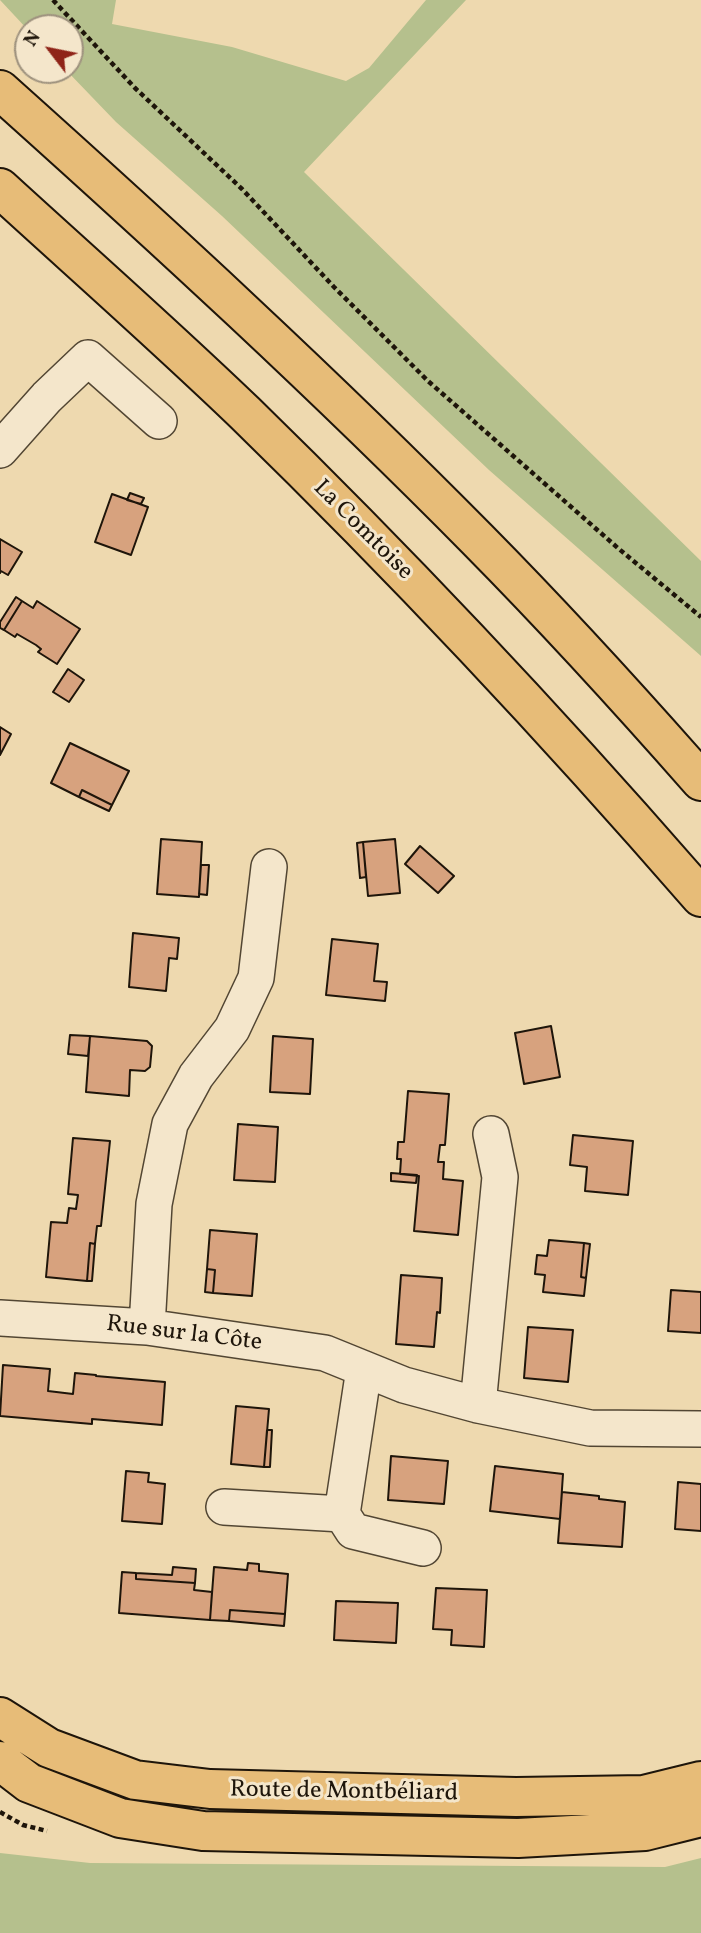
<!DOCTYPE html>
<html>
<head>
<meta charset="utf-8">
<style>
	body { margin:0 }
	#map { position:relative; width:701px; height:1933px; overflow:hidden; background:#eed9af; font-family:Vollkorn,serif }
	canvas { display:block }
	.north { position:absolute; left:14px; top:14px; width:70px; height:70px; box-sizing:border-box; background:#f4e6cb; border:2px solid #9e927e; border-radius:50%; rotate:302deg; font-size:19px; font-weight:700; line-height:28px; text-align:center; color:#1e150a }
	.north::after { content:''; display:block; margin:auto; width:24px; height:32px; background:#8f2418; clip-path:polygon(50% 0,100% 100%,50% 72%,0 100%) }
</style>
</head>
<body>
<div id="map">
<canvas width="701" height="1933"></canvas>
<div class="north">N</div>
</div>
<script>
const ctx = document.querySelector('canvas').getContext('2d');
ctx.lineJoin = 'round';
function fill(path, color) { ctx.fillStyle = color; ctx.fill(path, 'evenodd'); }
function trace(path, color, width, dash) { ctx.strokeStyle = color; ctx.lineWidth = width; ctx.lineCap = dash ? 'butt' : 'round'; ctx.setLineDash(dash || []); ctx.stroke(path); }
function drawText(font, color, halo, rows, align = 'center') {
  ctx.font = font + ' Vollkorn,serif'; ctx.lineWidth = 6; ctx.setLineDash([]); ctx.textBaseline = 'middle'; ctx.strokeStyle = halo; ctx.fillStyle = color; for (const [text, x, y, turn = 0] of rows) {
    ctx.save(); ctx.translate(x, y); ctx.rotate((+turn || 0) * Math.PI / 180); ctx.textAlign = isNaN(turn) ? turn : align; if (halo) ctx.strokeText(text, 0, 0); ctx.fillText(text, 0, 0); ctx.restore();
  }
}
fill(new Path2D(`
	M 0,0 L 116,0 L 112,24 L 232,47 L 346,81 L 369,68 L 426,0 L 466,0 L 304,172 L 701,561 L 701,656 L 489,470 L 222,216 L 116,122 L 66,70 L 70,70 L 70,28 L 28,28 L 28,30 Z
	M 0,1853 L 90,1863 L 665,1867 L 701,1858 L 701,1933 L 0,1933 Z`), '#b5c08d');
const building = new Path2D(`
	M 130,493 L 144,498 L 141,504 L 127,500 Z
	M 112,494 L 148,507 L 131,555 L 95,542 Z
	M 0,539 L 22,552 L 8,575 L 1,571 L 0,573 Z
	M 16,597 L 22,601 L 4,630 L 0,628 L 0,622 Z
	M 22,601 L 33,608 L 37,601 L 80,629 L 57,664 L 38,652 L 41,649 L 36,645 L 17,634 L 15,637 L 4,630 Z
	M 68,669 L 84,680 L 69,702 L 53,692 Z
	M 0,727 L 11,734 L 0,755 Z
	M 70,743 L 129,771 L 112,805 L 82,790 L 79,797 L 51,783 Z
	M 82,790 L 112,805 L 109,811 L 79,797 Z
	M 161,839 L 202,842 L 199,897 L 157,894 Z
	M 395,839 L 400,893 L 368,896 L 363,842 Z
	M 363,842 L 366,877 L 360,878 L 357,843 Z
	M 420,846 L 454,876 L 438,893 L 405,864 Z
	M 201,865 L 209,865 L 207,895 L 199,894 Z
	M 133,933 L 179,938 L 177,959 L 169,958 L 166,991 L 129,987 Z
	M 332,939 L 378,944 L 374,981 L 387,982 L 385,1001 L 326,995 Z
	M 551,1026 L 560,1077 L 524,1084 L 515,1033 Z
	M 70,1035 L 90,1036 L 88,1056 L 68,1054 Z
	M 90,1036 L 147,1041 L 152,1046 L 150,1067 L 145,1071 L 130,1070 L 129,1096 L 86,1092 Z
	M 273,1036 L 313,1039 L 310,1094 L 270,1092 Z
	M 408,1091 L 449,1094 L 445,1145 L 440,1145 L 438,1162 L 444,1162 L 443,1179 L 463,1181 L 458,1235 L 414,1231 L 419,1176 L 400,1174 L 401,1159 L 397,1159 L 398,1142 L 404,1142 Z
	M 238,1124 L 278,1127 L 275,1182 L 234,1180 Z
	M 573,1135 L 633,1141 L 628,1195 L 585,1191 L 587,1167 L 570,1165 Z
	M 73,1138 L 110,1141 L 101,1226 L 97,1226 L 95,1244 L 90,1243 L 87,1281 L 46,1277 L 51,1222 L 67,1223 L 69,1208 L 76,1209 L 78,1195 L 68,1194 Z
	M 391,1173 L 417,1175 L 416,1183 L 391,1181 Z
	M 210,1230 L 257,1234 L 252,1296 L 213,1293 L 215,1270 L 207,1269 Z
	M 549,1240 L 584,1243 L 581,1277 L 586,1278 L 584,1296 L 543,1292 L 545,1275 L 535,1274 L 537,1255 L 547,1256 Z
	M 90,1243 L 95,1244 L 92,1281 L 87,1281 Z
	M 584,1243 L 590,1244 L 586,1278 L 581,1277 Z
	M 207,1269 L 215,1270 L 213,1293 L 205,1292 Z
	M 401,1275 L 442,1278 L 440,1313 L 437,1312 L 434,1347 L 396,1344 Z
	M 671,1290 L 701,1292 L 701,1333 L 668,1331 Z
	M 528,1327 L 573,1330 L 568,1382 L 524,1378 Z
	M 3,1365 L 50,1369 L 48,1391 L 73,1394 L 75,1373 L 96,1375 L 96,1376 L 165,1382 L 162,1425 L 92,1419 L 92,1424 L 0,1416 Z
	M 236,1406 L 269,1409 L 264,1467 L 231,1464 Z
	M 267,1430 L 272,1430 L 270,1467 L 264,1467 Z
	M 391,1456 L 448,1461 L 444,1504 L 388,1500 Z
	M 495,1466 L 563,1474 L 560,1519 L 490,1511 Z
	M 126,1471 L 149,1473 L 148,1482 L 165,1484 L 162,1524 L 122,1521 Z
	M 678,1482 L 701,1484 L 701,1531 L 675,1529 Z
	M 562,1492 L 599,1496 L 599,1499 L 625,1502 L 622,1547 L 558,1543 Z
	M 248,1563 L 259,1564 L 259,1571 L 288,1574 L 285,1614 L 230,1610 L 229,1621 L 210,1620 L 214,1567 L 247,1570 Z
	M 173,1567 L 196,1569 L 195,1583 L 136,1579 L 136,1573 L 172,1575 Z
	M 122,1572 L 136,1573 L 136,1579 L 195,1583 L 194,1590 L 212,1592 L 210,1620 L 119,1613 Z
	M 436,1588 L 487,1590 L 484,1647 L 451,1645 L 452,1630 L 433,1629 Z
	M 336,1601 L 398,1603 L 396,1643 L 334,1640 Z
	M 230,1610 L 285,1614 L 284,1626 L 229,1621 Z`);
fill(building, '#d7a27e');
trace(building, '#1e150a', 2);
const street = new Path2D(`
	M 0,450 L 47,397 L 88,358 L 159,421
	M 0,1318 L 147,1327 L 325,1353 L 404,1385 L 478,1405 L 590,1428 L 701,1429
	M 147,1327 L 154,1204 L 170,1124 L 196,1076 L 232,1029 L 256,978 L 269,867
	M 478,1405 L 500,1177 L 491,1134
	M 224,1507 L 342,1514 L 364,1369
	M 342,1514 L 353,1531 L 423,1548`);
const primary = new Path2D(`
	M 0,1717 L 49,1748 L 135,1780 L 210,1789 L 516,1797 L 644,1795 L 701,1781
	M 0,1761 L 29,1783 L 120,1818 L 203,1831 L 518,1838 L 645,1831 L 701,1817`);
const highway = new Path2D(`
	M 0,90 C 163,236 324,384 478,540 C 555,618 629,699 701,781
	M 0,188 C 82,263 165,336 245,413 C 404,568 556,730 701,897`);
trace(street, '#524633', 38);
trace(primary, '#1e150a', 42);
trace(highway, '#1e150a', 42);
trace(new Path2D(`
	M 53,0 L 135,88 L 242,189 L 334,287 L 428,381 L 619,549 L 701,617
	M 0,1812 L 23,1825 L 47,1831`), '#1e150a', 4.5, [5, 3.5]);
trace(street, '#f4e6cb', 35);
trace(primary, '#e7bc78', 38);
trace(highway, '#e7bc78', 38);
drawText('24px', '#1e150a', '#f4e6cb', [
	["La Comtoise",362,531,45],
	["Rue sur la Côte",184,1335,7],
	["Route de Montbéliard",344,1793,1]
]);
</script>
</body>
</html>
